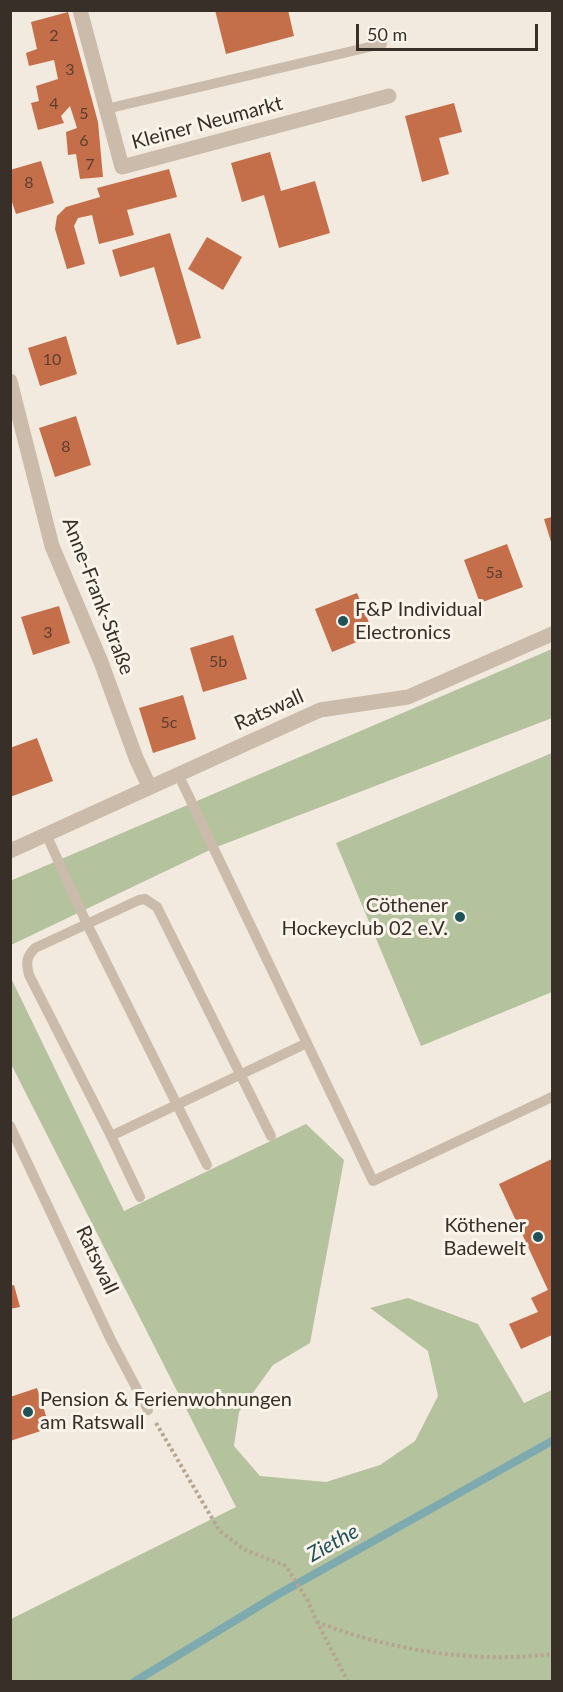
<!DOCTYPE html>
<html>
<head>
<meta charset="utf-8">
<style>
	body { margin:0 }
	#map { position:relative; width:563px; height:1692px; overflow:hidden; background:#f2eade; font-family:Lato,sans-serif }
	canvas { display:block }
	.frame { position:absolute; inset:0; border:12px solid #382f29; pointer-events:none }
	.scale { position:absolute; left:356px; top:24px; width:182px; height:27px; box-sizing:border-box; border:3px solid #382f29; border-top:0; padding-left:8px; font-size:18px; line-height:21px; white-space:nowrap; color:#382f29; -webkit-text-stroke:4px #faf4eb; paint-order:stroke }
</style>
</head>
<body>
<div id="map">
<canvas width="563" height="1692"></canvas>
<div class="frame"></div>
<div class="scale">50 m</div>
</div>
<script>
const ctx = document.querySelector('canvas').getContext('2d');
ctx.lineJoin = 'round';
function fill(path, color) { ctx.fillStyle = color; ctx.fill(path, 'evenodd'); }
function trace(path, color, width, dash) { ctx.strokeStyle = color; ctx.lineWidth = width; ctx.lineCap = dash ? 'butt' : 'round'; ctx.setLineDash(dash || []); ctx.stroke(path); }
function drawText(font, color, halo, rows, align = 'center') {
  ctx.font = font + ' Lato,sans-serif'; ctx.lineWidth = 6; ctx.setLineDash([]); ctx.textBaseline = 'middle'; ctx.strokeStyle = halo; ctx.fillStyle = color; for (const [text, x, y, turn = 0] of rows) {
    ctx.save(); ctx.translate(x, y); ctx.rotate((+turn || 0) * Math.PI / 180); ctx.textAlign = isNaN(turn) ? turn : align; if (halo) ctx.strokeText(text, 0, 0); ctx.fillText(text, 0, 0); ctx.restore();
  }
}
fill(new Path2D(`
	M 552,649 L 552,718 L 214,848 L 11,945 L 10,881 Z
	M 552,753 L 552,992 L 421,1046 L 336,843 Z
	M 10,976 L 124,1211 L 306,1124 L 344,1160 L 310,1343 L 273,1365 L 239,1412 L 234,1446 L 260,1476 L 326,1482 L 380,1465 L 415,1441 L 438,1396 L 428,1351 L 370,1308 L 408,1298 L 478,1324 L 524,1403 L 552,1390 L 552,1681 L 11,1681 L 11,1619 L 236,1507 L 11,1064 Z`), '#b4c29e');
trace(new Path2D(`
	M 134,1682 L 277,1595 L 552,1441`), '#7daaaf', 8);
fill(new Path2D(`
	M 215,10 L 288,10 L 294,36 L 226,54 Z
	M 68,12 L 98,122 L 103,177 L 80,179 L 76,154 L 68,155 L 66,132 L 77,128 L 70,106 L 61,116 L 64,123 L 38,130 L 31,103 L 39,101 L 36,86 L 58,79 L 54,60 L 29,66 L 26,53 L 37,49 L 31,22 Z
	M 454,103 L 462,132 L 439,138 L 449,174 L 422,182 L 405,116 Z
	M 270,152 L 281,191 L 315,181 L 330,233 L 279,248 L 264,195 L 242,202 L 231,163 Z
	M 41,161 L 54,203 L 16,214 L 10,196 L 10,170 Z
	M 169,169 L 177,197 L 127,210 L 134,235 L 99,244 L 92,215 L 78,218 L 74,226 L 85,264 L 67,269 L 55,229 L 57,216 L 66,207 L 100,197 L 97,188 Z
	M 170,233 L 201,338 L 177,345 L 154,267 L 120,277 L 112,250 Z
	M 207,237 L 242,257 L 223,290 L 188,269 Z
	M 66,336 L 77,374 L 40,386 L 28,348 Z
	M 76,416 L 91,465 L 55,477 L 39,428 Z
	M 552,517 L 552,545 L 544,519 Z
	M 507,544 L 523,587 L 480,603 L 464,560 Z
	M 357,593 L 374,635 L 332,652 L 315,609 Z
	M 59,606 L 70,643 L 33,655 L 21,617 Z
	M 233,635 L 247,679 L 203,692 L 190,648 Z
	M 183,695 L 196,739 L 153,753 L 139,708 Z
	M 37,738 L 53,781 L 10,797 L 10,748 Z
	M 552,1159 L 552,1335 L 521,1349 L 509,1324 L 538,1312 L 531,1298 L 548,1290 L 499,1184 Z
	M 14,1285 L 20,1307 L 10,1309 L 10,1286 Z
	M 37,1388 L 50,1428 L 10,1441 L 10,1397 Z`), '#c56e4a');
trace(new Path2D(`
	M 156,1423 L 219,1530 L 243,1549 L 286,1566 L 308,1601 L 317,1622 L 348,1682
	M 317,1622 C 388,1650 477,1664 552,1654`), '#b7a594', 4, [3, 3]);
trace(new Path2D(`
	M 106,109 L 382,44
	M 178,774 L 373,1181 L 552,1097
	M 46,834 L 87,924 L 207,1165
	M 10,1126 L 110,1338 L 148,1410
	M 111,1136 L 140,1197
	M 271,1136 L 157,907 L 145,899 L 139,900 L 35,948 C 26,957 26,963 29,975 L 111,1136 C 176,1105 242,1074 307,1043`), '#cbbbaa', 10);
trace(new Path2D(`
	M 80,10 L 122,167 L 389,96
	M 10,381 L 52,546 L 101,662 L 136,758 L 149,786
	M 10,851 L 320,710 L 408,697 L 552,634`), '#cbbbaa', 15);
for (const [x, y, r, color] of [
	[343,621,6,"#1f5259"],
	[460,917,6,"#1f5259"],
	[538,1237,6,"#1f5259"],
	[28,1412,6,"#1f5259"]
]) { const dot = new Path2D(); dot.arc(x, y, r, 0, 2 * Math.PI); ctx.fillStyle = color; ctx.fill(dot); trace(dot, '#faf4eb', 2); }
drawText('16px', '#5b3f31', null, [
	["2",54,36],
	["3",70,70],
	["4",54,104],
	["5",84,114],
	["6",84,141],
	["7",90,165],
	["8",29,183],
	["10",52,360],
	["8",66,447],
	["5a",494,573],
	["3",48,633],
	["5b",218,662],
	["5c",169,723]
]);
drawText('20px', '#382f29', '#faf4eb', [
	["Kleiner Neumarkt",207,123,-15],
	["Anne-Frank-Straße",98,596,69],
	["Ratswall",269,710,-24],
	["Ratswall",97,1260,65]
]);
drawText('20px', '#382f29', '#faf4eb', [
	["F&P Individual",355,610],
	["Electronics",355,633],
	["Cöthener",448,906,"right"],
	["Hockeyclub 02 e.V.",448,929,"right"],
	["Köthener",526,1226,"right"],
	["Badewelt",526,1249,"right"],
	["Pension & Ferienwohnungen",40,1400],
	["am Ratswall",40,1423]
], 'left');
drawText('italic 21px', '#1f5259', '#faf4eb', [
	["Ziethe",333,1543,-29]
]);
</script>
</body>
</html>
